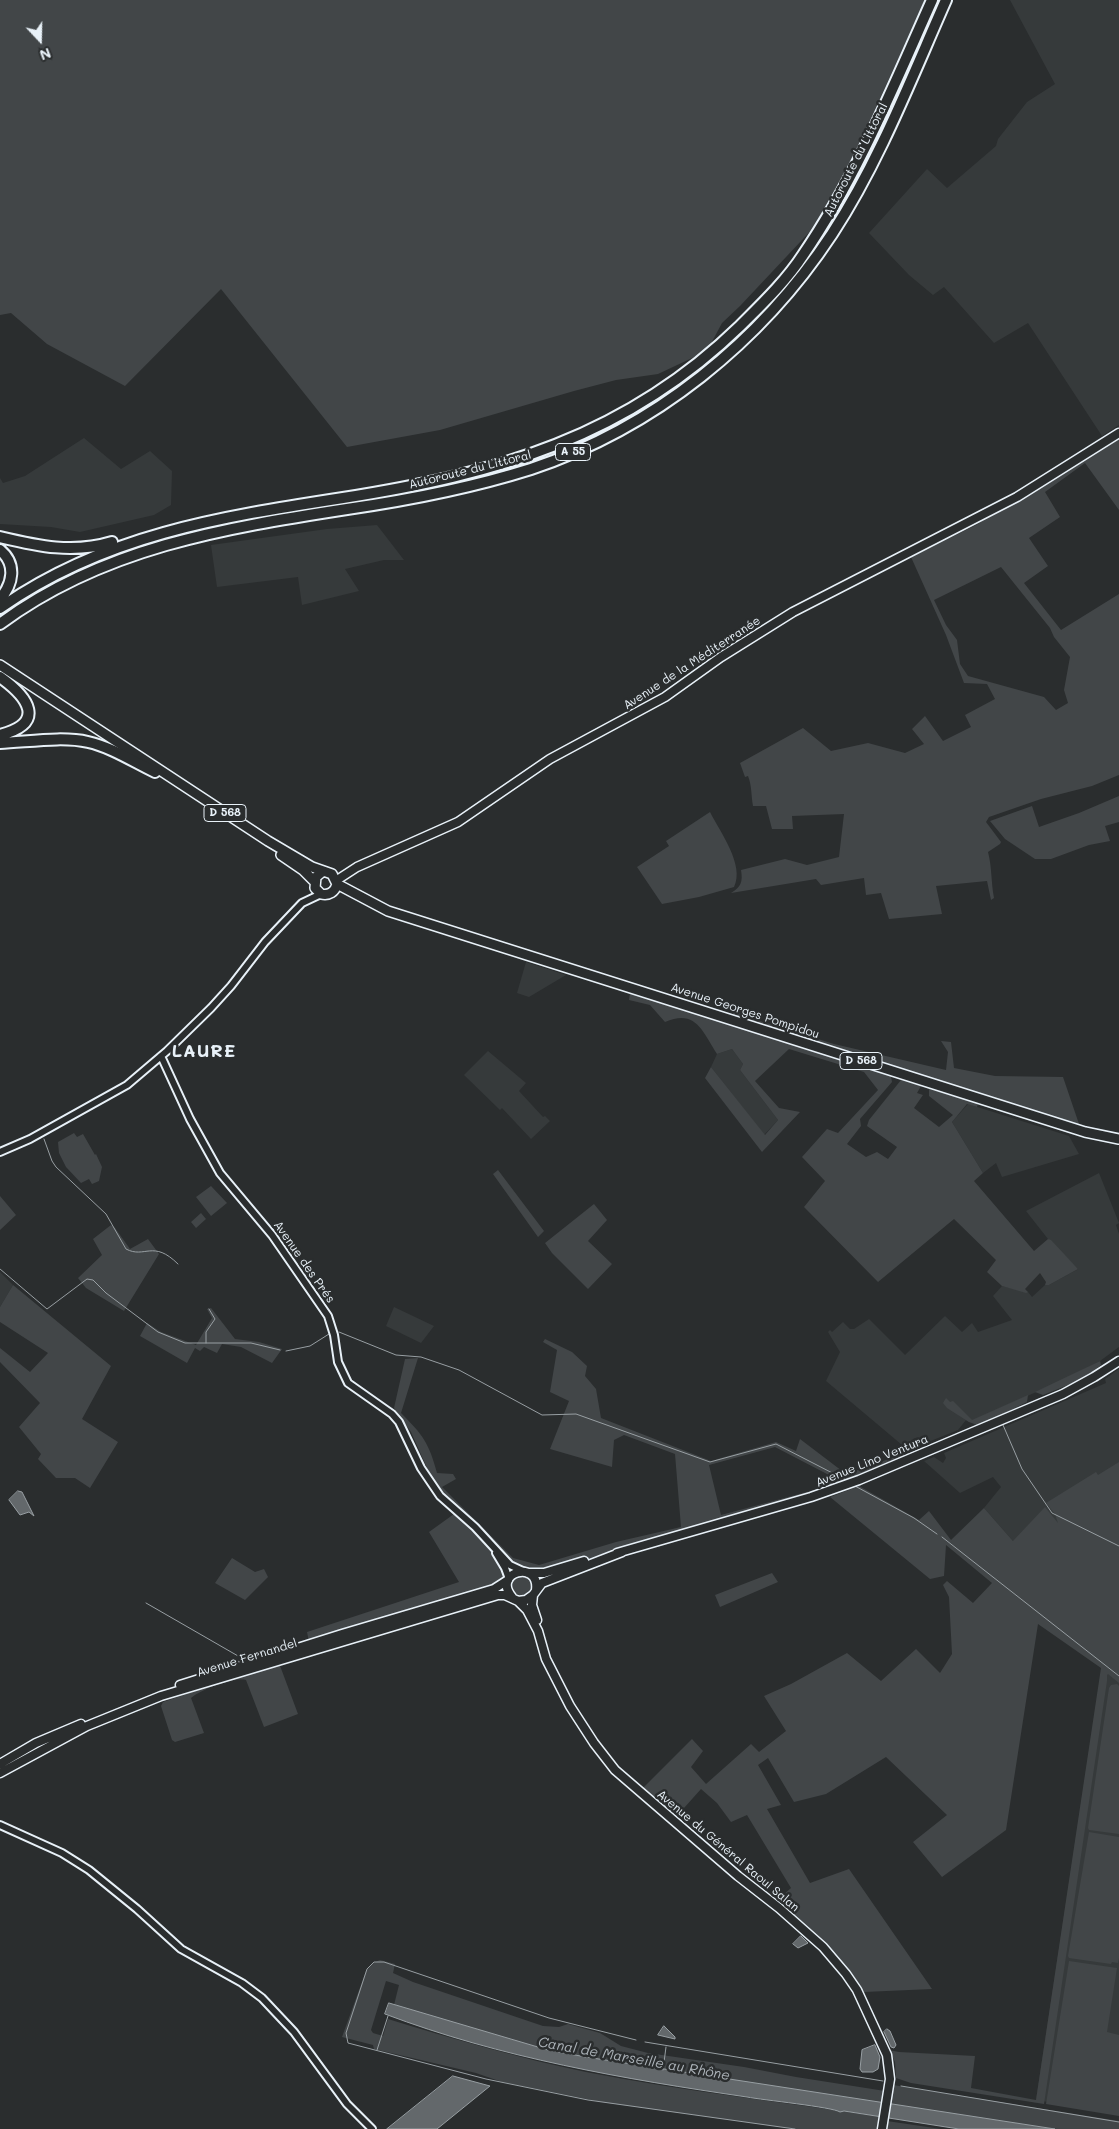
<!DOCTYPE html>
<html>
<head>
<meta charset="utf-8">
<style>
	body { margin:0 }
	#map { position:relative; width:1119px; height:2129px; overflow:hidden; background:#2a2d2e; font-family:Mali,sans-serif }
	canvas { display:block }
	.north { position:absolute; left:15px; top:15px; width:50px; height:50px; -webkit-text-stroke:4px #2a2d2e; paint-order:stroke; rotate:159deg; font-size:14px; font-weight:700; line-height:20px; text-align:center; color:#e8f1f8 }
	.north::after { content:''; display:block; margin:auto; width:18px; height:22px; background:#e8f1f8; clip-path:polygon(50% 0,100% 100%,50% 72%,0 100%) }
</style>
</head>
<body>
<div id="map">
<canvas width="1119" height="2129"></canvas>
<div class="north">N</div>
</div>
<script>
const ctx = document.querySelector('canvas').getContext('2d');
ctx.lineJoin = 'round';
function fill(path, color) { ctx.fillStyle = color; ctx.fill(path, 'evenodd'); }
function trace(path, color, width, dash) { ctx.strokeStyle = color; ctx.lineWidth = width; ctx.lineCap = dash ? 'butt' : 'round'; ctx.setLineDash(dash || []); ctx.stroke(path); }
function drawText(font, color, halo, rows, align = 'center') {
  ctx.font = font + ' Mali,sans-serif'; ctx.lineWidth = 5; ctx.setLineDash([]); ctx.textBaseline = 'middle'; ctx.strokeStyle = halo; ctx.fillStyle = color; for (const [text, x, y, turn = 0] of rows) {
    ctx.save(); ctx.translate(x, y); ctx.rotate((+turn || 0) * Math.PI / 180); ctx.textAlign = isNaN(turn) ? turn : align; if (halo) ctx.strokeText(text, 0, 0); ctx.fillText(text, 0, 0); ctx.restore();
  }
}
fill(new Path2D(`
	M 1010,0 L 1119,0 L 1119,425 L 1102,436 L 1028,323 L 994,343 L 944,287 L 933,295 L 909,275 L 869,233 L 927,169 L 947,188 L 996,146 L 998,139 L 1027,102 L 1055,84 Z
	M 84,438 L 121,469 L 150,451 L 172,471 L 171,505 L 154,515 L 80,532 L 51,527 L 0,524 L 0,478 L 3,483 L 25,476 Z
	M 377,525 L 404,560 L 384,560 L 345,569 L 359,591 L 302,605 L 298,577 L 217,587 L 211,545 L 327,529 Z
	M 526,962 L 566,975 L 529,997 L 517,993 Z
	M 732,1049 L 743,1064 L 740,1070 L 778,1120 L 764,1135 L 711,1067 L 717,1054 Z
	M 488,1051 L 526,1083 L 519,1091 L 543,1117 L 545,1116 L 550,1121 L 531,1139 L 502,1108 L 500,1110 L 464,1075 Z
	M 968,1104 L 1069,1136 L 1079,1154 L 1002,1177 L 996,1163 L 983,1173 L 952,1122 Z
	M 1099,1173 L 1119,1223 L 1116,1225 L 1119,1234 L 1119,1347 L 1100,1361 L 1061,1381 L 969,1422 L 966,1420 L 958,1430 L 908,1450 L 826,1381 L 840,1352 L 828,1332 L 830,1330 L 832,1332 L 843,1322 L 850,1329 L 854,1329 L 869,1319 L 905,1355 L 945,1316 L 962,1332 L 972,1323 L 978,1332 L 1012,1320 L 993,1296 L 1002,1286 L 1028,1292 L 1032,1297 L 1045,1285 L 1049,1285 L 1078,1269 L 1048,1239 L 1026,1211 Z
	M 0,1272 L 13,1285 L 0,1307 Z
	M 394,1307 L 434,1326 L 421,1343 L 386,1326 Z
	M 1119,1369 L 1119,2114 L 1036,2100 L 1103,1658 L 1013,1541 L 984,1508 L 1001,1487 L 993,1477 L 960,1493 L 924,1461 L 934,1457 L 943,1463 L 946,1458 L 944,1453 L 1106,1383 L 1105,1379 Z`), '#363a3b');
fill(new Path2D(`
	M 0,0 L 925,0 L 840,186 L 818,223 L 740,306 L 722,323 L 707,351 L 658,374 L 616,380 L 574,391 L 440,430 L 347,447 L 221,289 L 125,386 L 47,344 L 11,313 L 0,315 Z
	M 1119,437 L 1119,510 L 1085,463 L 1045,492 L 1060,517 L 1029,538 L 1048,566 L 1024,583 L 1061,630 L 1119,594 L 1119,775 L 1092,786 L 1041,799 L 989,817 L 986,822 L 1001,842 L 1000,844 L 988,852 C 992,867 991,882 994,898 L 991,900 L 987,881 L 936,886 L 942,914 L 889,919 L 881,893 L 866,895 L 864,878 L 821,885 L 816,879 L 731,893 C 741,887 743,882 741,870 L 785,859 L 807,865 L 839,857 L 844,814 L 792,816 L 793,829 L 772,829 L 766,806 L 753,806 C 751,796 752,786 748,776 L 745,777 L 740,763 L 803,728 L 831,751 L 868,743 L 905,753 L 924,744 L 912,729 L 925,716 L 943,741 L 971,727 L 965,715 L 995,699 L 987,684 L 964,683 L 946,635 L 911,557 L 976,525 ZM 1001,567 L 1050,628 L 1054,637 L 1070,657 L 1064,690 L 1068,703 L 1056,710 L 1044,697 L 968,676 L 960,664 L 957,640 L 946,625 L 934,600 Z
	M 1119,796 L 1119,822 L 1105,826 L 1110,841 L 1089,845 L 1051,859 L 1035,859 L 1005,839 L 990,821 L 1032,806 L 1039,827 L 1079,813 Z
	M 710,812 C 720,832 745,865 734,887 L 699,897 L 662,904 L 637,867 L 669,846 L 666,841 Z
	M 630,993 L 891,1076 L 892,1082 L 860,1119 L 861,1126 L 847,1144 L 866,1157 L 877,1152 L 888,1159 L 897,1147 L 867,1126 L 869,1120 L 901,1080 L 921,1086 L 917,1093 L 923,1095 L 914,1108 L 939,1127 L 953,1115 L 929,1096 L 929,1089 L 978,1103 L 977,1107 L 967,1104 L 952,1122 L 983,1173 L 974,1181 L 1034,1251 L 1048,1239 L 1051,1240 L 1078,1269 L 1049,1285 L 1045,1285 L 1046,1282 L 1040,1273 L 1025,1289 L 1028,1292 L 1026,1293 L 1002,1286 L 987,1272 L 996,1260 L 954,1219 L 878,1282 L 804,1207 L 825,1181 L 802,1157 L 827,1129 L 838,1133 L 878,1090 L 864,1072 L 789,1049 L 755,1081 L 779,1108 L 800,1112 L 762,1152 L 705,1078 L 711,1067 L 765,1135 L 778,1120 L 740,1070 L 743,1064 L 732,1049 L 717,1054 C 702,1031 696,1009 665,1022 L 650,1005 L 629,1000 Z
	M 733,1013 L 743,1013 L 747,1017 L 834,1044 L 946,1070 L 948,1052 L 941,1041 L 951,1042 L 954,1068 L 995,1076 L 1063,1077 L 1079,1124 L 1074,1125 L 733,1016 Z
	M 74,1133 L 77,1137 L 83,1134 L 95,1155 L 96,1154 L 102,1167 L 99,1181 L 92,1184 L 89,1179 L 81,1183 L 66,1167 L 59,1153 L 58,1142 Z
	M 498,1170 L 544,1231 L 538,1237 L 493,1174 Z
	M 211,1186 L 227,1203 L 211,1216 L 196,1197 Z
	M 0,1196 L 16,1215 L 0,1230 Z
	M 594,1204 L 607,1220 L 588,1241 L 612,1264 L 588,1289 L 552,1253 L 545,1243 Z
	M 201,1213 L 206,1219 L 196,1228 L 191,1222 Z
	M 111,1225 L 115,1228 L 130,1249 L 148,1239 L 159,1254 L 124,1311 L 86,1288 L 78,1278 L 102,1255 L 93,1239 Z
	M 13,1285 L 111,1366 L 82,1419 L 118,1442 L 90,1488 L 75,1478 L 56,1478 L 38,1459 L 41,1454 L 19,1427 L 40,1403 L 0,1362 L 0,1348 L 30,1372 L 48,1353 L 0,1322 L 0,1307 Z
	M 211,1308 L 235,1339 L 259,1342 L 282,1349 L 272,1363 L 241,1347 L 222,1344 L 217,1353 L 204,1347 L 200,1351 L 195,1348 L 187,1363 L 140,1336 L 147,1323 L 161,1332 L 196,1345 L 212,1318 L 207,1309 Z
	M 545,1339 L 572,1352 L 587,1366 L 585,1376 L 596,1389 L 601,1418 L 711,1461 L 776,1442 L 796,1451 L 800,1439 L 846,1474 L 903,1454 L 905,1455 L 904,1458 L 843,1483 L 546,1571 C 540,1571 518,1566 513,1562 L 476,1523 L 441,1492 L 431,1477 L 411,1432 L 394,1408 L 405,1359 L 418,1358 L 401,1413 C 423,1435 429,1443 437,1473 L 453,1474 L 456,1479 L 442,1487 L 513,1558 L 539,1565 L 616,1542 L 681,1527 L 675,1454 L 624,1435 L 614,1440 L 612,1467 L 550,1449 L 569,1401 L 550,1392 L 557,1350 L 543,1342 ZM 775,1447 L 827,1474 L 818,1489 L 721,1515 L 709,1465 Z
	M 1100,1361 L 1101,1365 L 1088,1377 L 1043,1395 L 1035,1392 Z
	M 1028,1395 L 1027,1402 L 1001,1415 L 977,1425 L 969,1422 L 947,1408 L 943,1403 L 946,1398 L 950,1402 L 953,1401 L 972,1420 Z
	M 1119,1462 L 1119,1683 L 1108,1674 L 1107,1675 L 1107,1681 L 1044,2104 L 911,2083 L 896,2078 L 895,2062 L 889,2050 L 899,2052 L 975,2056 L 971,2088 L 1036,2100 L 1101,1668 L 1038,1624 L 1006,1830 L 942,1877 L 913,1842 L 947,1815 L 886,1757 L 826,1794 L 794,1802 L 768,1758 L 758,1765 L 781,1805 L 767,1809 L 810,1883 L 849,1869 L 932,1989 L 864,1992 C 838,1956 815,1933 781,1904 L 783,1895 L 791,1888 L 747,1815 L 731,1822 L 717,1803 L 701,1789 L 676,1817 L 642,1789 L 692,1739 L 703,1751 L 691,1767 L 706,1784 L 751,1744 L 759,1752 L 786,1731 L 764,1696 L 791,1684 L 847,1653 L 881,1681 L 916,1649 L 940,1673 L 952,1654 L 949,1597 L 943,1585 L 947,1581 L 973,1603 L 992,1583 L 946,1545 L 944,1576 L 930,1579 L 830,1497 L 859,1486 L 919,1520 L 929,1511 L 951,1540 L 984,1508 L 1013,1541 L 1045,1507 L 1058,1523 L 1055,1514 L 1046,1503 L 1096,1472 L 1098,1475 Z
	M 454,1514 C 467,1524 508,1560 503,1578 C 502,1582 498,1584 495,1586 L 309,1642 L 307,1632 L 459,1582 L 429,1532 Z
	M 232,1558 L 255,1572 L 264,1569 L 268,1577 L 245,1600 L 215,1583 Z
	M 772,1573 L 778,1582 L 720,1607 L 715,1595 Z
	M511 1586a11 11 0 1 1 22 0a11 11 0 1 1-22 0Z
	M 279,1663 L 298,1714 L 264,1727 L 246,1680 C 233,1677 202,1689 191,1698 L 204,1733 L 175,1742 L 172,1740 L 161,1706 L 163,1702 Z
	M 1117,1684 L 1119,1686 L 1119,1834 L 1089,1830 L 1088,1828 L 1109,1688 L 1111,1685 Z
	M 1089,1832 L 1119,1837 L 1119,1958 L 1118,1963 L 1112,1962 L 1111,1964 L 1069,1958 L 1068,1956 Z
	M 380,1960 L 395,1964 L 393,1973 L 413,1982 L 543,2026 L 559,2027 L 568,2024 L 600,2033 L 621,2046 L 648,2053 L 744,2067 L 796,2077 L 885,2091 L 883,2103 L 643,2067 L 548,2050 L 394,2005 L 399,1985 L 386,1981 L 371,2030 L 373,2033 L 383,2036 L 388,2019 C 453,2039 519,2058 586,2072 C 683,2091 784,2102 881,2117 L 879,2129 L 795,2129 L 601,2102 L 502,2082 L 476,2073 L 374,2049 L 373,2045 L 342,2037 L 366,1971 L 373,1963 Z
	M 1069,1961 L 1117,1968 L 1107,2032 L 1119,2035 L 1119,2116 L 1046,2104 Z
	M 893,2085 L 1119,2121 L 1119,2129 L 1056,2129 L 889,2104 Z
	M 887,2121 L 941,2129 L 886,2129 Z`), '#424648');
const water = new Path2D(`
	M 18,1491 L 22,1492 L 34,1516 L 29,1512 L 20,1515 L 9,1500 Z
	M 801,1936 L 808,1943 L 798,1948 L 793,1944 Z
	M 389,2003 L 548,2050 L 586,2057 L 1055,2129 L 959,2129 L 844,2111 L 840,2112 C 833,2107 762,2100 747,2097 C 624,2079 501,2058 385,2014 Z
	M 664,2026 L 675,2037 L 675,2039 L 658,2035 Z
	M 887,2029 L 890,2031 L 896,2045 L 894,2048 L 891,2047 L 884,2032 Z
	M 875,2045 L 880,2057 L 878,2069 L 873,2072 L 862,2072 L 860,2069 L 862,2050 Z
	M 453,2076 L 490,2086 L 437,2129 L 387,2129 Z`);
fill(water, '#63686b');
trace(water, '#989fa3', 1);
trace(new Path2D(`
	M 44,1139 L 52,1161 L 56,1167 L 106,1214 L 126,1249 C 145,1259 153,1239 178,1264
	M 0,1269 L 47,1309 L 87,1279 L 93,1280 L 106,1293 L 158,1332 L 185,1343 L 251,1343 L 280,1350
	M 339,1332 L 396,1355 L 421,1357 L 459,1370 L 542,1415 L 576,1414 L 710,1462 L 776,1444 L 846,1480
	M 206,1343 L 206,1332 L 215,1319 L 209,1309
	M 286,1351 L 310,1346 L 329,1334
	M 1003,1425 L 1022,1469 L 1052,1513 L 1119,1546
	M 855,1486 L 914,1518 L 937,1534
	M 942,1537 L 1119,1676
	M 146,1603 L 245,1660
	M 636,2040 L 549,2018 L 384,1962 L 374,1962 L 367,1969 L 346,2033 L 348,2043 L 486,2079 L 588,2100 L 795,2129
	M 645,2042 L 883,2081
	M 377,2050 L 388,2016
	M 663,2070 L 666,2047
	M 901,2086 L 1119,2122`), '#989fa3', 1);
const tertiary = new Path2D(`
	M 161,1056 L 190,1119 L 220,1173 L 272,1235 L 328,1316 L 334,1335 L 338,1362 L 348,1383 L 392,1414 L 399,1422 L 421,1468 L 440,1496 L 475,1527 L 510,1565 L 525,1572
	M 0,1152 L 30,1139 L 127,1085 L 167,1051 L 211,1008 L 231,986 L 265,942 L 302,903 L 321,894
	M 496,1553 L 505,1568 L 509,1579
	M 0,1825 L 62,1853 L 89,1870 L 137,1909 L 181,1949 L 242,1983 L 262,1998 L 294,2032 L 347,2104 L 372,2129`);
const secondary = new Path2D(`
	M 337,880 L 357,867 L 458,822 L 550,759 L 665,697 L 721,657 L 793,612 L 1017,497 L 1119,433
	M 617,1553 L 811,1497 L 859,1480 L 1063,1394 L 1094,1377 L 1119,1361
	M 528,1573 L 544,1573 L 584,1561
	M 533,1595 L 532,1605 L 537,1620
	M 512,1597 C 491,1572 540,1559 536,1590
	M 518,1601 L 527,1610 L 538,1631 L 546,1659 L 570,1706 L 594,1743 L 615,1770 L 738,1876 L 779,1908 L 823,1947 L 846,1974 L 857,1990 L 887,2055 L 890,2079 L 882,2129
	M 180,1685 L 342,1634 L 494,1589 L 508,1580
	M 0,1764 L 36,1743 L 81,1724
	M 0,1773 L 87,1726 L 161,1696 L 498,1595 L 505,1595 L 518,1601 L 526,1600 L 533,1595 L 542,1583 L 622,1552`);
const primary = new Path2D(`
	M 0,665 L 268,841 L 312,867 L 332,874 L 337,884 C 335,892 329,896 321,894 L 315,888 L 316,877 L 322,872
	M 281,855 L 303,870 L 314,881
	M 337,884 L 388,911 L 1085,1132 L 1119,1139`);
const motorway = new Path2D(`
	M 0,537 C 38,546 73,554 112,542
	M 0,550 C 17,564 13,584 0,599
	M 0,608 C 104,535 220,517 343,498 C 496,474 626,437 740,326 C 762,304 786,281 803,255 C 857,176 893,87 932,0
	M 0,624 C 102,548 224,528 347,509 C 409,500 471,488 531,469 C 654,428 761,342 832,234 C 879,162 911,79 946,0
	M 0,677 C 28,697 47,723 0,735
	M 0,743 C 27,742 62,736 88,742 C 111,747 134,762 155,772`);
trace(tertiary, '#e8f1f8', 10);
trace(secondary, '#e8f1f8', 11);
trace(primary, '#e8f1f8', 12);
trace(motorway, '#e8f1f8', 14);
trace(tertiary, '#2a2d2e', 6);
trace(secondary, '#2a2d2e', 8);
trace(primary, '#2a2d2e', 9);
trace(motorway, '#2a2d2e', 10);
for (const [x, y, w] of [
	[573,452,35],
	[225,813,42],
	[861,1061,42]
]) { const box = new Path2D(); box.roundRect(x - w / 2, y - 8.5, w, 17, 4); ctx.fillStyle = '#2a2d2e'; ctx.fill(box); trace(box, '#e8f1f8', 1); }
drawText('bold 11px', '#e8f1f8', null, [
	["A 55",573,452],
	["D 568",225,813],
	["D 568",861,1061]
]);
drawText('12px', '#e8f1f8', '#2a2d2e', [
	["Autoroute du Littoral",856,160,-63],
	["Autoroute du Littoral",470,470,-14],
	["Avenue de la Méditerranée",692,663,-33],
	["Avenue Georges Pompidou",745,1011,18],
	["Avenue des Prés",304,1262,55],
	["Avenue Lino Ventura",872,1461,-22],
	["Avenue Fernandel",247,1658,-17],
	["Avenue du Général Raoul Salan",728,1851,40]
]);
drawText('italic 14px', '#acb3b9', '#2a2d2e', [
	["Canal de Marseille au Rhône",634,2059,10]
]);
ctx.letterSpacing = '1px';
drawText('bold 18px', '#e8f1f8', '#2a2d2e', [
	["LAURE",204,1051]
]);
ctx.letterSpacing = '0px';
</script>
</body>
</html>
